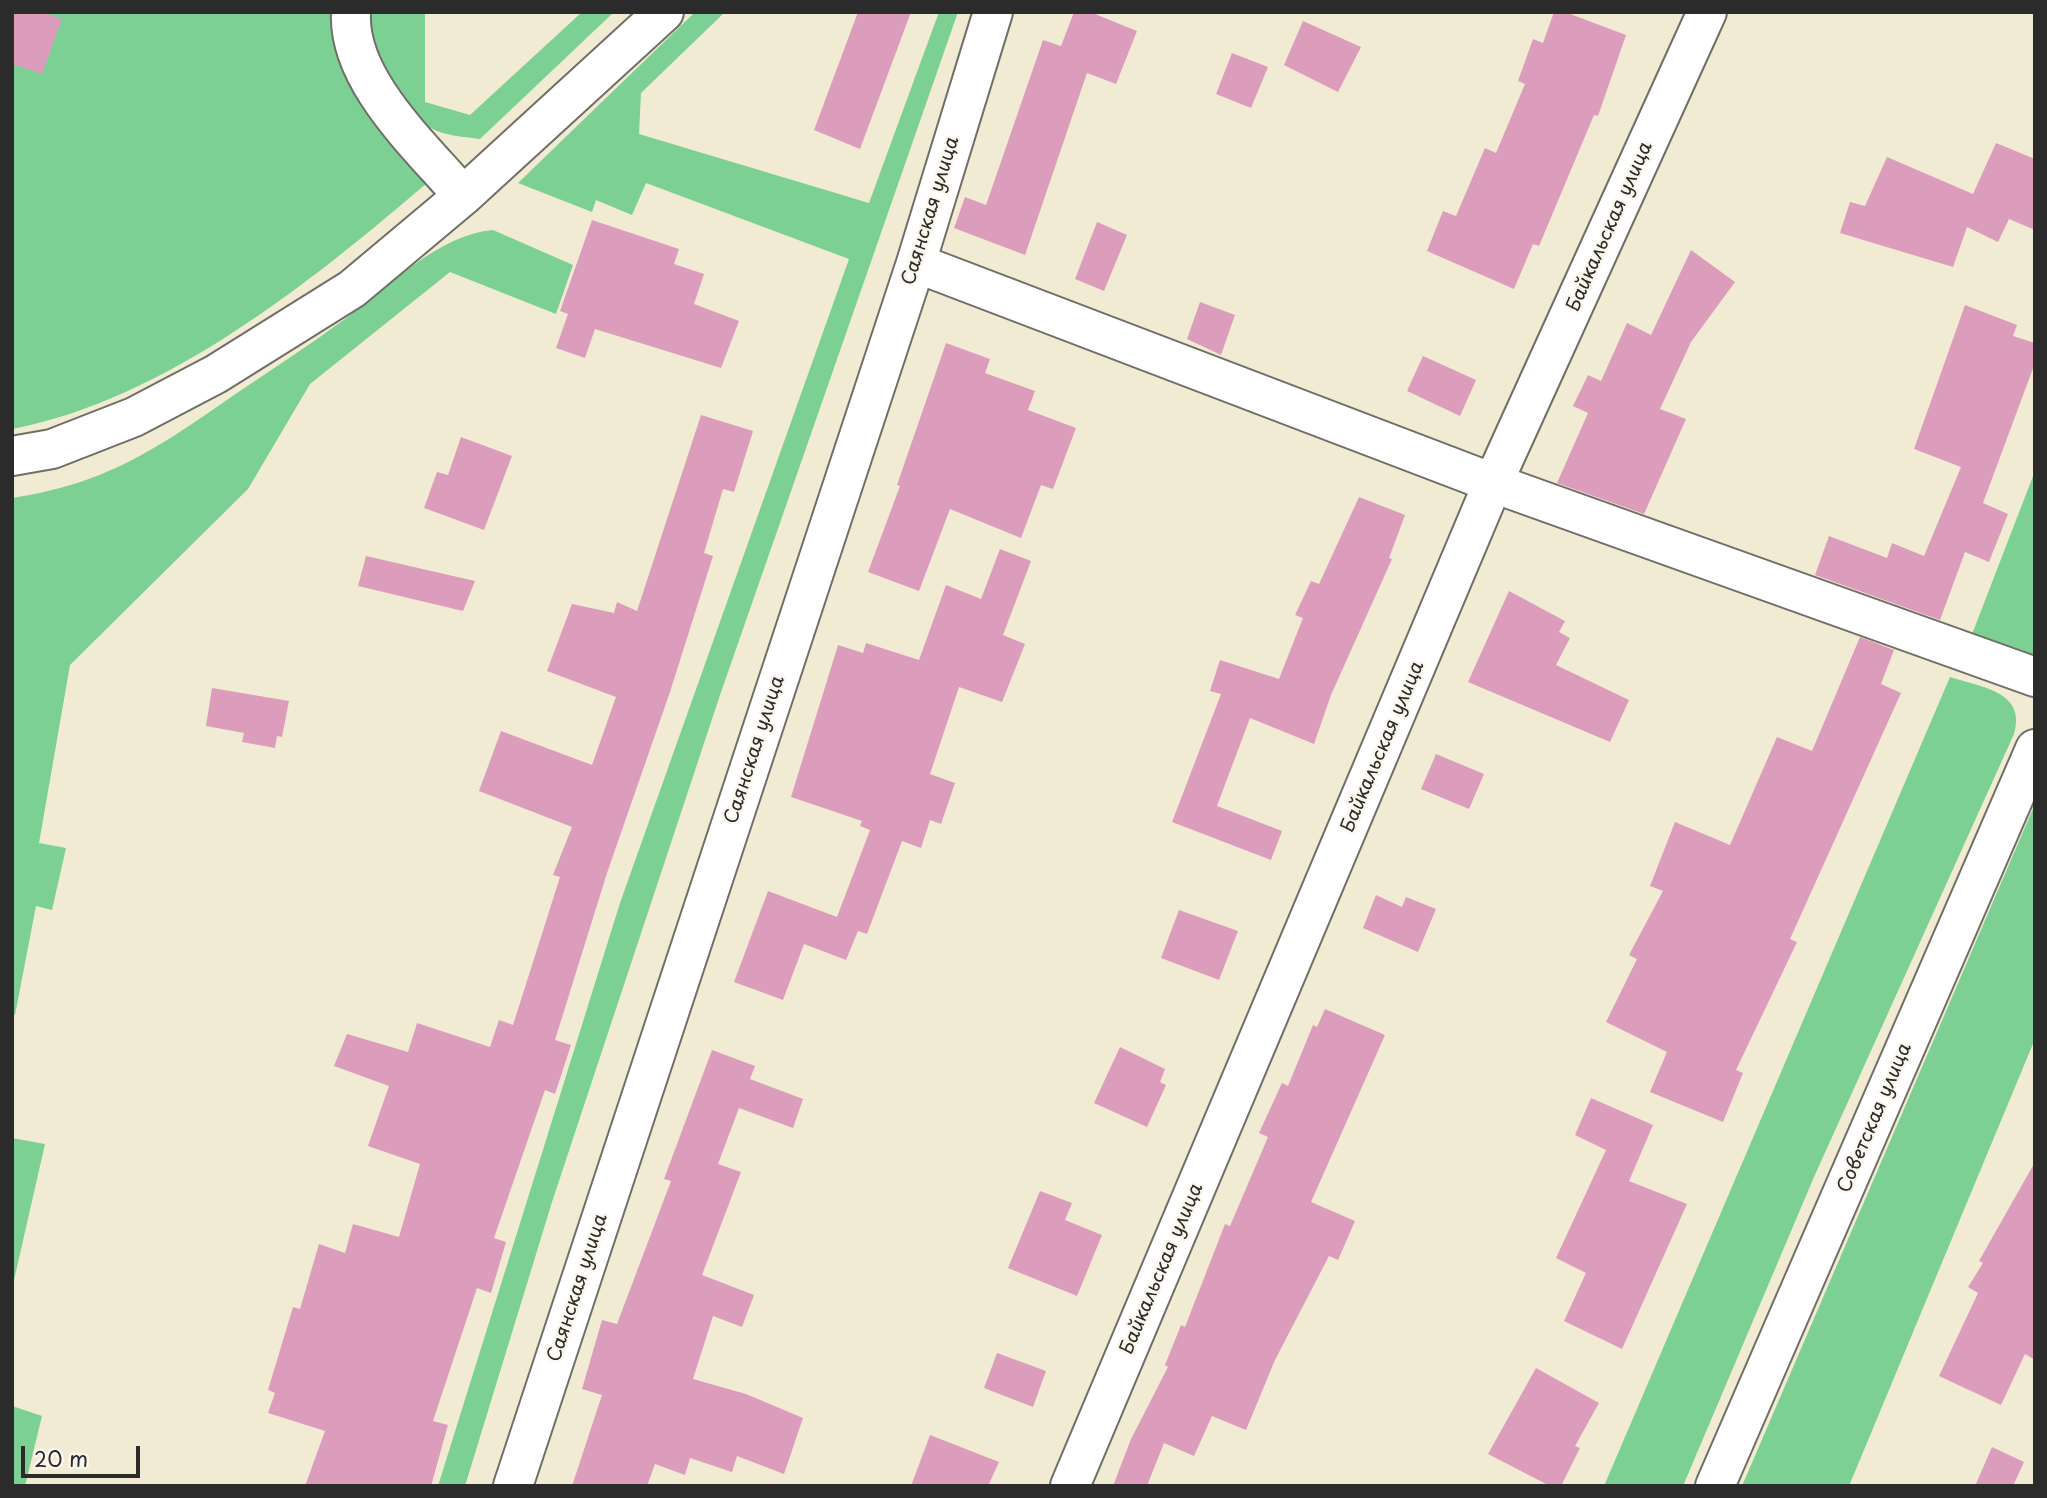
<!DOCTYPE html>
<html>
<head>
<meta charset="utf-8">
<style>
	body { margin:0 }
	#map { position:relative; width:2047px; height:1498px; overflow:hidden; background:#f1ebd4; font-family:"Playpen Sans",sans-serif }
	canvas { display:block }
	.frame { position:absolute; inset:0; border:14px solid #2b2b2b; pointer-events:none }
	.scale { position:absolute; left:21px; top:1446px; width:119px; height:32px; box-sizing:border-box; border:4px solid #2b2b2b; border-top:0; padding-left:9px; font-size:21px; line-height:24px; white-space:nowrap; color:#2b2b2b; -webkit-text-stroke:5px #fbf7ec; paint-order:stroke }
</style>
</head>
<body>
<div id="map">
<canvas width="2047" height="1498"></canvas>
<div class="frame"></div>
<div class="scale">20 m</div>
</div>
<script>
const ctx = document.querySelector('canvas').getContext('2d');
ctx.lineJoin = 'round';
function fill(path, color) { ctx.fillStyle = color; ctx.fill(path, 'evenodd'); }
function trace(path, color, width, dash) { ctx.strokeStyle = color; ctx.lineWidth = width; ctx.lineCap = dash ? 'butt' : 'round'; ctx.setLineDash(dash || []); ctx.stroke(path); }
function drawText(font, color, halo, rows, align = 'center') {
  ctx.font = font + ' "Playpen Sans",sans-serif'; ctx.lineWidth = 5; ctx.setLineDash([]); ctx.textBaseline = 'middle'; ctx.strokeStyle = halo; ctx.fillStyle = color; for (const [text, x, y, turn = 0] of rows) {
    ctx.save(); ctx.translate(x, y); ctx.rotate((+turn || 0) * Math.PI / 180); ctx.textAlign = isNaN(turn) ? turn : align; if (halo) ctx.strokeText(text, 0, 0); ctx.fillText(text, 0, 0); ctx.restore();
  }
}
fill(new Path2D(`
	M 12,12 L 336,12 L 427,183 C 311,282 165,400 12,429 Z
	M 361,12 L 425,12 L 425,102 L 470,115 L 582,12 L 614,12 L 480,139 C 466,137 449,136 437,131 C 389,111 376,56 361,12 Z
	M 695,12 L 725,12 L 641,93 L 639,134 L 869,203 L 939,12 L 958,12 L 720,695 L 552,1202 L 465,1486 L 438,1486 L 620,903 L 849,259 L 646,183 L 632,215 L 596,200 L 592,212 L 518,183 Z
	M 493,230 L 573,265 L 556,314 L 450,272 L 310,384 L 248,489 L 70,665 L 39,843 L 66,848 L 52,910 L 36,906 L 15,1015 L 12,1014 L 12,498 C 111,483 160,446 240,391 C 275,367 311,344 345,319 C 387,287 440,234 493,230 Z
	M 2035,471 L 2035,653 L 2028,658 L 1969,642 Z
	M 1950,677 C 1980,687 2027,691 2014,734 L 1814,1177 L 1683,1486 L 1604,1486 Z
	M 2035,804 L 2035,1039 L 1849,1486 L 1742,1486 Z
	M 12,1138 L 45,1144 L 12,1289 Z
	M 12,1406 L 42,1416 L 25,1486 L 12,1486 Z`), '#7cd093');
fill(new Path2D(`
	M 12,12 L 42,12 L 62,19 L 42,74 L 12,64 Z
	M 858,12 L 911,12 L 860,149 L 814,130 Z
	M 1074,12 L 1090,12 L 1137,31 L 1116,84 L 1087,73 L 1025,255 L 954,228 L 965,197 L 986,205 L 1043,40 L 1061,46 Z
	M 1554,12 L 1565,12 L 1626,35 L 1598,116 L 1594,115 L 1539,246 L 1533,244 L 1514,289 L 1427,251 L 1443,211 L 1456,216 L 1485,148 L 1496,153 L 1525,84 L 1518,81 L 1533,39 L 1543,43 Z
	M 1303,21 L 1361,47 L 1338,92 L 1284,65 Z
	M 1232,53 L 1268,67 L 1251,108 L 1216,94 Z
	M 1996,143 L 2035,159 L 2035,230 L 2009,219 L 1998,242 L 1967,227 L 1953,267 L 1840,233 L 1850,202 L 1865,206 L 1887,157 L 1973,194 Z
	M 592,220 L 679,249 L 674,264 L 704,274 L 694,304 L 739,321 L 721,368 L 595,329 L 585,358 L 556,348 L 568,314 L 560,311 Z
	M 1097,222 L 1127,235 L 1104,291 L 1075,279 Z
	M 1691,250 L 1735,282 L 1691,342 L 1660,409 L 1686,419 L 1644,514 L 1557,483 L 1588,413 L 1573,406 L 1588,375 L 1601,381 L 1627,323 L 1651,335 Z
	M 1200,302 L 1235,315 L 1221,355 L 1187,339 Z
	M 1965,305 L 2017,325 L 2013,336 L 2035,343 L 2035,363 L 1983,503 L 2008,514 L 1989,562 L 1965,552 L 1940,620 L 1815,575 L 1829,536 L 1887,558 L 1892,543 L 1924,556 L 1961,467 L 1914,449 Z
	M 946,343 L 990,359 L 985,373 L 1035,391 L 1028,410 L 1076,428 L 1053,489 L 1041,485 L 1021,538 L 950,509 L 919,591 L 868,572 L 900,486 L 897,485 Z
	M 1423,356 L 1476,380 L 1460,416 L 1407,391 Z
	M 701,415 L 753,431 L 734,492 L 723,489 L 704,553 L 713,556 L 670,692 L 607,873 L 555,1040 L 571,1045 L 555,1094 L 545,1090 L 494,1238 L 506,1242 L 491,1293 L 477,1288 L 433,1421 L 448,1425 L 431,1486 L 305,1486 L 325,1431 L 268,1413 L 275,1393 L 268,1390 L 293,1307 L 300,1309 L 319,1244 L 345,1253 L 353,1224 L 399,1237 L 420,1164 L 368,1146 L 389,1086 L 334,1066 L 347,1034 L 408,1052 L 417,1023 L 490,1047 L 499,1020 L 513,1025 L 560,877 L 553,875 L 572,827 L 479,791 L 501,731 L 592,765 L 616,697 L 547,671 L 572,604 L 614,613 L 617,602 L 637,611 Z
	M 461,437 L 512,456 L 484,530 L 424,508 L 437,472 L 448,475 Z
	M 1359,497 L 1405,515 L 1389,558 L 1392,559 L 1331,695 L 1314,744 L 1250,718 L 1217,806 L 1282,831 L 1271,860 L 1172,822 L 1221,694 L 1210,691 L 1220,660 L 1279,679 L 1303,618 L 1295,615 L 1311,581 L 1319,584 Z
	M 1000,549 L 1031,561 L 1003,635 L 1025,644 L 1002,702 L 959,687 L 930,774 L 955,783 L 941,824 L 930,820 L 921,848 L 902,841 L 867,934 L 858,931 L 846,960 L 804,944 L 783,1000 L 734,982 L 768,891 L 837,917 L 870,830 L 860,826 L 862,821 L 791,797 L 838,645 L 863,653 L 866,643 L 919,660 L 946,585 L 981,599 Z
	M 366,556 L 475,581 L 463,611 L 358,586 Z
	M 1509,591 L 1565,621 L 1559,632 L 1570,638 L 1556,665 L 1629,700 L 1610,742 L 1468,682 Z
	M 1860,637 L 1894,650 L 1881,684 L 1901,693 L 1790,939 L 1797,942 L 1736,1070 L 1743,1073 L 1723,1122 L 1650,1092 L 1667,1052 L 1606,1022 L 1637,959 L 1629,955 L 1663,891 L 1650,886 L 1675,822 L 1730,845 L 1777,737 L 1812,751 Z
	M 212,688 L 289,701 L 282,737 L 277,736 L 275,748 L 242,742 L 244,733 L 206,726 Z
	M 1436,754 L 1484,774 L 1469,809 L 1421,789 Z
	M 1376,895 L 1402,907 L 1406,897 L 1436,909 L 1418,952 L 1363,928 Z
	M 1179,910 L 1238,931 L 1219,980 L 1161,958 Z
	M 1325,1009 L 1385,1035 L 1311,1202 L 1355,1221 L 1338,1260 L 1329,1256 L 1275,1360 L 1246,1430 L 1212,1416 L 1194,1456 L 1164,1443 L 1147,1486 L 1113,1486 L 1131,1439 L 1168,1367 L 1165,1365 L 1181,1325 L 1185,1327 L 1225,1224 L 1230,1226 L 1268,1137 L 1259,1133 L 1282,1083 L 1288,1086 L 1313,1025 L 1317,1027 Z
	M 1120,1047 L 1165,1069 L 1160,1082 L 1166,1085 L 1147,1127 L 1094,1103 Z
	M 712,1050 L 755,1066 L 750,1079 L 803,1099 L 793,1128 L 739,1108 L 718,1164 L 741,1172 L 702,1275 L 754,1295 L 742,1327 L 713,1316 L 693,1379 L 746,1394 L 803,1418 L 784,1474 L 737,1456 L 732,1472 L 690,1458 L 685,1475 L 655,1464 L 647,1486 L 572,1486 L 602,1395 L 582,1389 L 602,1320 L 617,1324 L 671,1181 L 664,1179 Z
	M 1591,1098 L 1653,1125 L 1629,1181 L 1687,1204 L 1622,1349 L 1564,1321 L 1586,1273 L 1556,1258 L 1606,1150 L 1575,1135 Z
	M 2035,1162 L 2035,1360 L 2025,1354 L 2001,1405 L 1939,1376 L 1978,1293 L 1968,1287 L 1983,1263 L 1979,1261 Z
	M 1040,1191 L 1072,1203 L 1065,1220 L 1102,1235 L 1077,1296 L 1008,1268 Z
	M 997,1353 L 1046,1371 L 1033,1407 L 984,1388 Z
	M 1536,1368 L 1599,1403 L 1575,1446 L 1580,1448 L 1561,1486 L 1550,1486 L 1488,1454 Z
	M 930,1435 L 999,1462 L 988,1486 L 911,1486 Z
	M 1992,1447 L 2024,1462 L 2013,1486 L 1975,1486 Z`), '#dc9dbd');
const minor = new Path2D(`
	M 351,12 C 347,81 422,147 463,196
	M 916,263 L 1493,483 L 2035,677
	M 12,456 L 52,449 L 134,417 L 216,374 L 352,289 L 463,196 L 664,12
	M 513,1486 L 916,263 L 993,12
	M 1070,1486 L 1493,483 L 1707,12
	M 1715,1486 L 2035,749`);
trace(minor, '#706e66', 42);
trace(minor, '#fff', 38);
drawText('19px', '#2b2b2b', '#fbf7ec', [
	["Саянская улица",931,211,-73],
	["Байкальская улица",1610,227,-66],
	["Байкальская улица",1383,747,-67],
	["Саянская улица",755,750,-72],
	["Советская улица",1875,1118,-67],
	["Байкальская улица",1162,1269,-67],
	["Саянская улица",578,1288,-72]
]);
</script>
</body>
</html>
